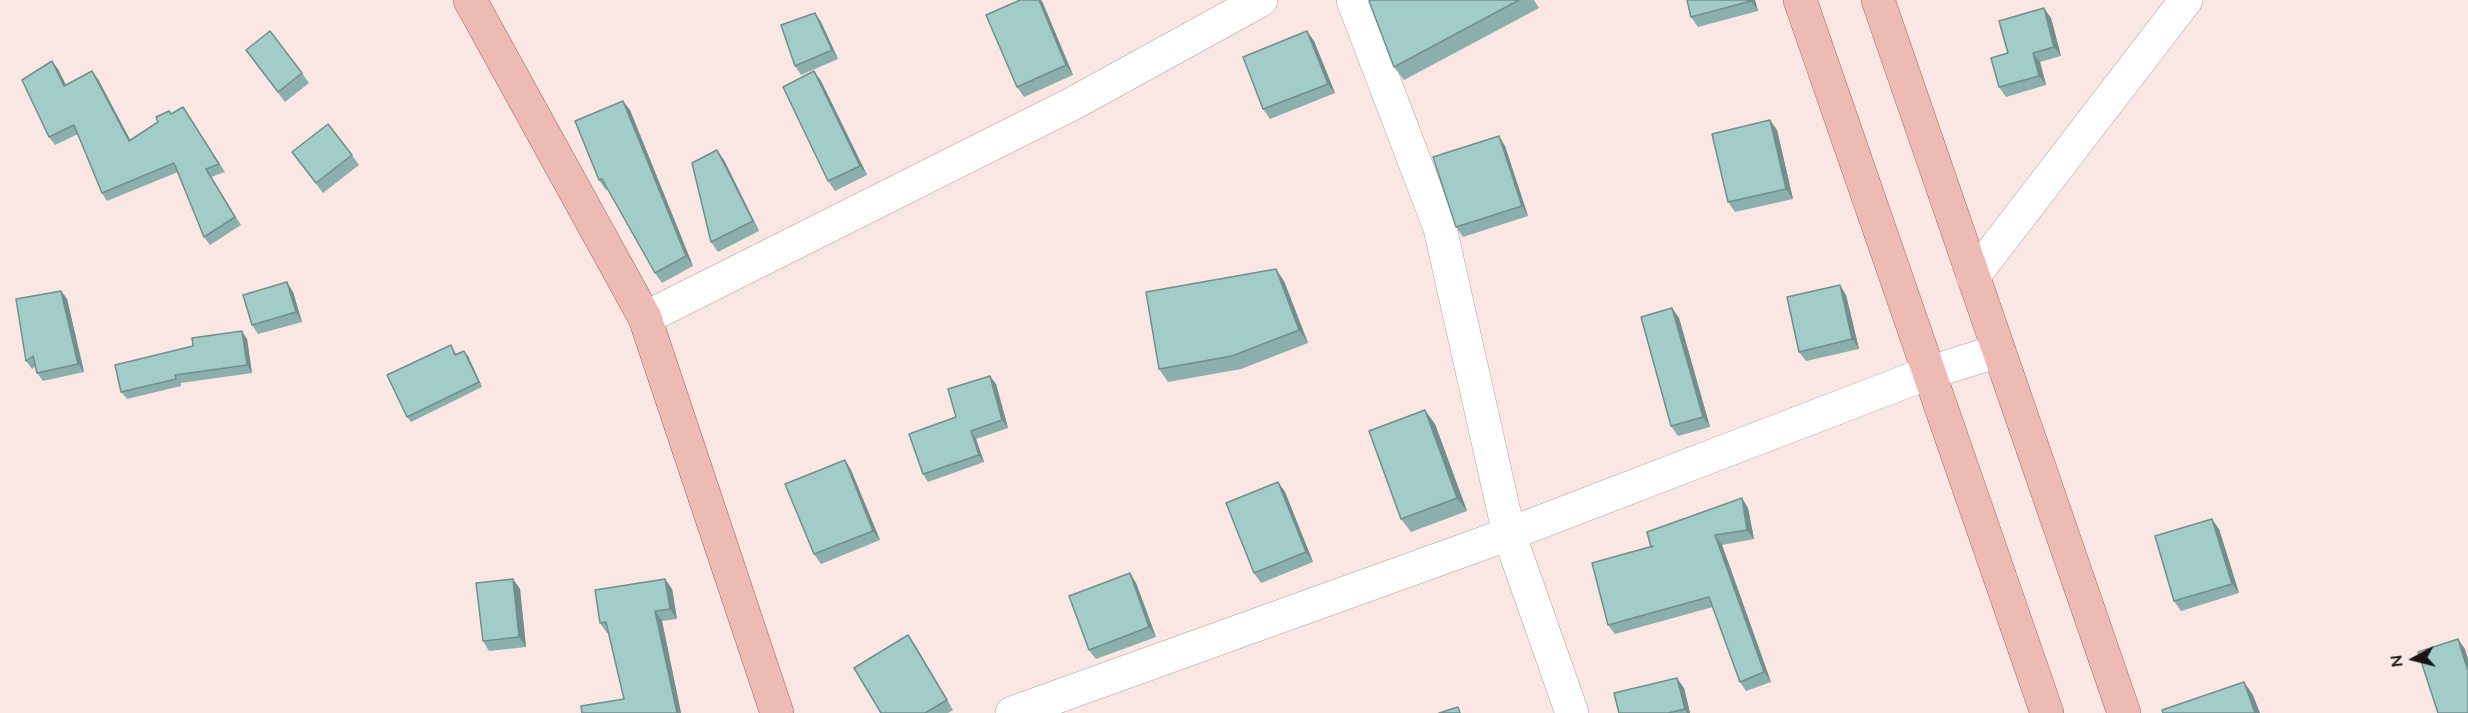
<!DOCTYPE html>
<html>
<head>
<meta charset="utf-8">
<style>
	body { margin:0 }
	#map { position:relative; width:2468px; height:713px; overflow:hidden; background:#fae7e4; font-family:Mulish,sans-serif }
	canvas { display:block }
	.north { position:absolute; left:2384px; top:629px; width:60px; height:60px; -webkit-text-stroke:4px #fae7e4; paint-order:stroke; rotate:263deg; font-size:16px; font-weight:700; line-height:24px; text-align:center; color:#1b1414 }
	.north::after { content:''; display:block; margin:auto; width:21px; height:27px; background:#1b1414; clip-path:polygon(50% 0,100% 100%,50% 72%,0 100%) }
</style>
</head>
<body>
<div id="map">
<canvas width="2468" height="713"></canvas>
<div class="north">N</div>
</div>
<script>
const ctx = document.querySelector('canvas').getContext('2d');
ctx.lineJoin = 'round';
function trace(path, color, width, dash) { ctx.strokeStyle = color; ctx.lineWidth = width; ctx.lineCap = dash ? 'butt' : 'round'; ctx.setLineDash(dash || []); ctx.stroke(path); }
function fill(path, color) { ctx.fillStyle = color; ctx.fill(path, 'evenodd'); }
const minor = new Path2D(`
	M 1353,0 L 1440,228 L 1509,534 L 1572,713
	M 1973,277 L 2186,0
	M 645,318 L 1072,104 L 1261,0
	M 1012,713 L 1509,534 L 1928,373 L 1998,351`);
const major = new Path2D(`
	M 470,0 L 645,318 L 777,713
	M 1800,0 L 2047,713
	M 1878,0 L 2124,713`);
trace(minor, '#af9e9b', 34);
trace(major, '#9d635c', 34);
trace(minor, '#fff', 33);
trace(major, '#eebbb4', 33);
fill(new Path2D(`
	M 1020,0 L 1041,0 L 1073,75 L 1024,97 L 1017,87 Z
	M 1370,0 L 1534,0 L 1539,8 L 1404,80 L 1394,67 Z
	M 1755,0 L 1758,11 L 1698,27 L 1691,17 Z
	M 815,13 L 821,22 L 838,59 L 801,75 L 795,66 Z
	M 2051,18 L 2061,56 L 2040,62 L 2046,85 L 2006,97 L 1999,87 L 2008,53 Z
	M 1314,41 L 1335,93 L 1270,119 L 1263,109 Z
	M 246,50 L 302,73 L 309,83 L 285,102 Z
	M 58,69 L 66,85 L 98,79 L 130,140 L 183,107 L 225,172 L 211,177 L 241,225 L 210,245 L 204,237 L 178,172 L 107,201 L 102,193 L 78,134 L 55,145 L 49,137 Z
	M 814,71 L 821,81 L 867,175 L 835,191 L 828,181 Z
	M 630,110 L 693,266 L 662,283 L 655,273 L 608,189 L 606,190 L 599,180 Z
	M 1777,130 L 1793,199 L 1735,212 L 1728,202 Z
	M 1505,146 L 1528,216 L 1463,237 L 1456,227 Z
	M 292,152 L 352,155 L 359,165 L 323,193 Z
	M 724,160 L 759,231 L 718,252 L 711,242 Z
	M 1284,281 L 1308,343 L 1241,369 L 1168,382 L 1159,369 Z
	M 61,291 L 67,299 L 84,372 L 43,381 L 37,373 L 36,366 L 32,369 L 26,361 Z
	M 293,292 L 302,322 L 258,334 L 252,325 Z
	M 1846,295 L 1859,349 L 1806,361 L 1799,352 Z
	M 1672,308 L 1679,318 L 1710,427 L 1678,436 L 1671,426 Z
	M 247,339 L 252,373 L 181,383 L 181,386 L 127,399 L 121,392 Z
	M 451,345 L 457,355 L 468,356 L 482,387 L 411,422 L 407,417 Z
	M 996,384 L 1008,428 L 976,439 L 984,462 L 928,482 L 923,474 L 956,417 Z
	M 1435,424 L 1467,511 L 1411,532 L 1401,519 Z
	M 845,460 L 851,470 L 880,540 L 821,564 L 814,554 Z
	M 1278,482 L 1285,492 L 1313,562 L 1261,583 L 1254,573 Z
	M 1748,508 L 1754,539 L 1722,545 L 1771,682 L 1746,691 L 1740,682 L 1713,607 L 1615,634 L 1608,625 Z
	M 2219,529 L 2239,593 L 2181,611 L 2174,601 Z
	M 1130,573 L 1136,583 L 1156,637 L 1096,659 L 1089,650 Z
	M 513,579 L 520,589 L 526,647 L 489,651 L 483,641 Z
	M 665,579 L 672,589 L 677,619 L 662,621 L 681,713 L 582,713 L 624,699 L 609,633 L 607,633 L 600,623 Z
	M 915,645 L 953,710 L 948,713 L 881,713 Z
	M 1684,688 L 1690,713 L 1619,713 Z`), '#8bafac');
fill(new Path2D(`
	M 1039,0 L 1041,0 L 1043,3 L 1073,75 L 1066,65 Z
	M 1751,0 L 1755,0 L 1758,11 L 1751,1 Z
	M 2044,8 L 2051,18 L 2061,56 L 2054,47 Z
	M 815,13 L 821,22 L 838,59 L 832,50 Z
	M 1307,31 L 1314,41 L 1335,93 L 1328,84 Z
	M 2033,53 L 2040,62 L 2046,85 L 2039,76 Z
	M 52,61 L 58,69 L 70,94 L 64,86 Z
	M 92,71 L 98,79 L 135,149 L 129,141 Z
	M 814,71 L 821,81 L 867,175 L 860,166 Z
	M 623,101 L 630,110 L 693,266 L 686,256 Z
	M 1770,120 L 1777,130 L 1793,199 L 1786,189 Z
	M 1499,136 L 1505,146 L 1528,216 L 1522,206 Z
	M 717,150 L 724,160 L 759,231 L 753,221 Z
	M 1276,269 L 1284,281 L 1308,343 L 1299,330 Z
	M 287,282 L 293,292 L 302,322 L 296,312 Z
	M 1840,285 L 1846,295 L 1859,349 L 1852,339 Z
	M 61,291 L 67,299 L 84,372 L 78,364 Z
	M 1672,308 L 1679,318 L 1710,427 L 1703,417 Z
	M 242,331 L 247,339 L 252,373 L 247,365 Z
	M 464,351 L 468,356 L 482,387 L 479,382 Z
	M 990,376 L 996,384 L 1008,428 L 1002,420 Z
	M 1425,410 L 1435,424 L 1467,511 L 1457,498 Z
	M 971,431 L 976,439 L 984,462 L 979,455 Z
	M 845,460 L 851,470 L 880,540 L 873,531 Z
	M 1278,482 L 1285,492 L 1313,562 L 1306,552 Z
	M 1742,498 L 1748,508 L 1754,539 L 1747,530 Z
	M 2212,519 L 2219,529 L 2239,593 L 2232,584 Z
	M 1715,535 L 1722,545 L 1771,682 L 1764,672 Z
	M 1130,573 L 1136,583 L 1156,637 L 1149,627 Z
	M 513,579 L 520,589 L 526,647 L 519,637 Z
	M 665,579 L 672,589 L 677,619 L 670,609 Z
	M 655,611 L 662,621 L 681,713 L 677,713 Z
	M 908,635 L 915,645 L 953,710 Z
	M 2458,639 L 2465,649 L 2468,659 L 2468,671 Z
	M 1677,678 L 1684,688 L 1690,713 L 1687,713 L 1685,709 Z
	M 2244,682 L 2253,695 L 2260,713 L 2255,713 Z`), '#718f8c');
const building = new Path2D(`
	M 1020,0 L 1039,0 L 1066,65 L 1017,87 L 986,15 Z
	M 1370,0 L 1519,0 L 1394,67 L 1369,1 Z
	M 1687,0 L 1751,0 L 1751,1 L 1691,17 Z
	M 2044,8 L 2054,47 L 2033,53 L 2039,76 L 1999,87 L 1991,58 L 2008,53 L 1999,21 Z
	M 815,13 L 832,50 L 795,66 L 781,25 Z
	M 270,31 L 302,73 L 278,92 L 246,50 Z
	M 1307,31 L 1328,84 L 1263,109 L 1243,57 Z
	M 52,61 L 64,86 L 92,71 L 129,141 L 158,122 L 156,117 L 169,111 L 171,114 L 183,107 L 219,164 L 206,169 L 235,217 L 204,237 L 174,163 L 102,193 L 74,125 L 49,137 L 22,80 Z
	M 814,71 L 860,166 L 828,181 L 783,87 Z
	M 623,101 L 686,256 L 655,273 L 602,179 L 599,180 L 575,121 Z
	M 1770,120 L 1786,189 L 1728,202 L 1712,134 Z
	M 328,124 L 352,155 L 316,183 L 292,152 Z
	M 1499,136 L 1522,206 L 1456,227 L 1433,157 Z
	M 717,150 L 753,221 L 711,242 L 692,163 Z
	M 1276,269 L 1299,330 L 1232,356 L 1159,369 L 1146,292 Z
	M 287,282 L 296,312 L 252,325 L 243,295 Z
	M 1840,285 L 1852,339 L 1799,352 L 1787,297 Z
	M 61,291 L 78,364 L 37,373 L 33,356 L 26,361 L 16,299 Z
	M 1672,308 L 1703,417 L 1671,426 L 1641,317 Z
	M 242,331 L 247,365 L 175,375 L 176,379 L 121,392 L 115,365 L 193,346 L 192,338 Z
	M 451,345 L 455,355 L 464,351 L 479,382 L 407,417 L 387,375 Z
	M 990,376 L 1002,420 L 971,431 L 979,455 L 923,474 L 909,434 L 956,417 L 948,389 Z
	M 1425,410 L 1457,498 L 1401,519 L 1369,431 Z
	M 845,460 L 873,531 L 814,554 L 785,484 Z
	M 1278,482 L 1306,552 L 1254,573 L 1226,503 Z
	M 1742,498 L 1747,530 L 1715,535 L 1764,672 L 1740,682 L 1709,597 L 1608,625 L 1592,563 L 1653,546 L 1651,547 L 1647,532 Z
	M 2212,519 L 2232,584 L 2174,601 L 2155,536 Z
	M 1130,573 L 1149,627 L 1089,650 L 1069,596 Z
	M 513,579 L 519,637 L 483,641 L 476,583 Z
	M 665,579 L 670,609 L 655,611 L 677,713 L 582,713 L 581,706 L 624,699 L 606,622 L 600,623 L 595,590 Z
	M 908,635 L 947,700 L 925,713 L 881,713 L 854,668 Z
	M 2458,639 L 2468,671 L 2468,713 L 2438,713 L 2418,652 Z
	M 1677,678 L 1685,709 L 1668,713 L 1619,713 L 1614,693 Z
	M 2244,682 L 2255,713 L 2163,713 L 2162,710 Z
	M 1458,707 L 1460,713 L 1439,713 Z`);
fill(building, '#a2ccc8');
trace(building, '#718f8c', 1.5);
</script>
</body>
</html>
